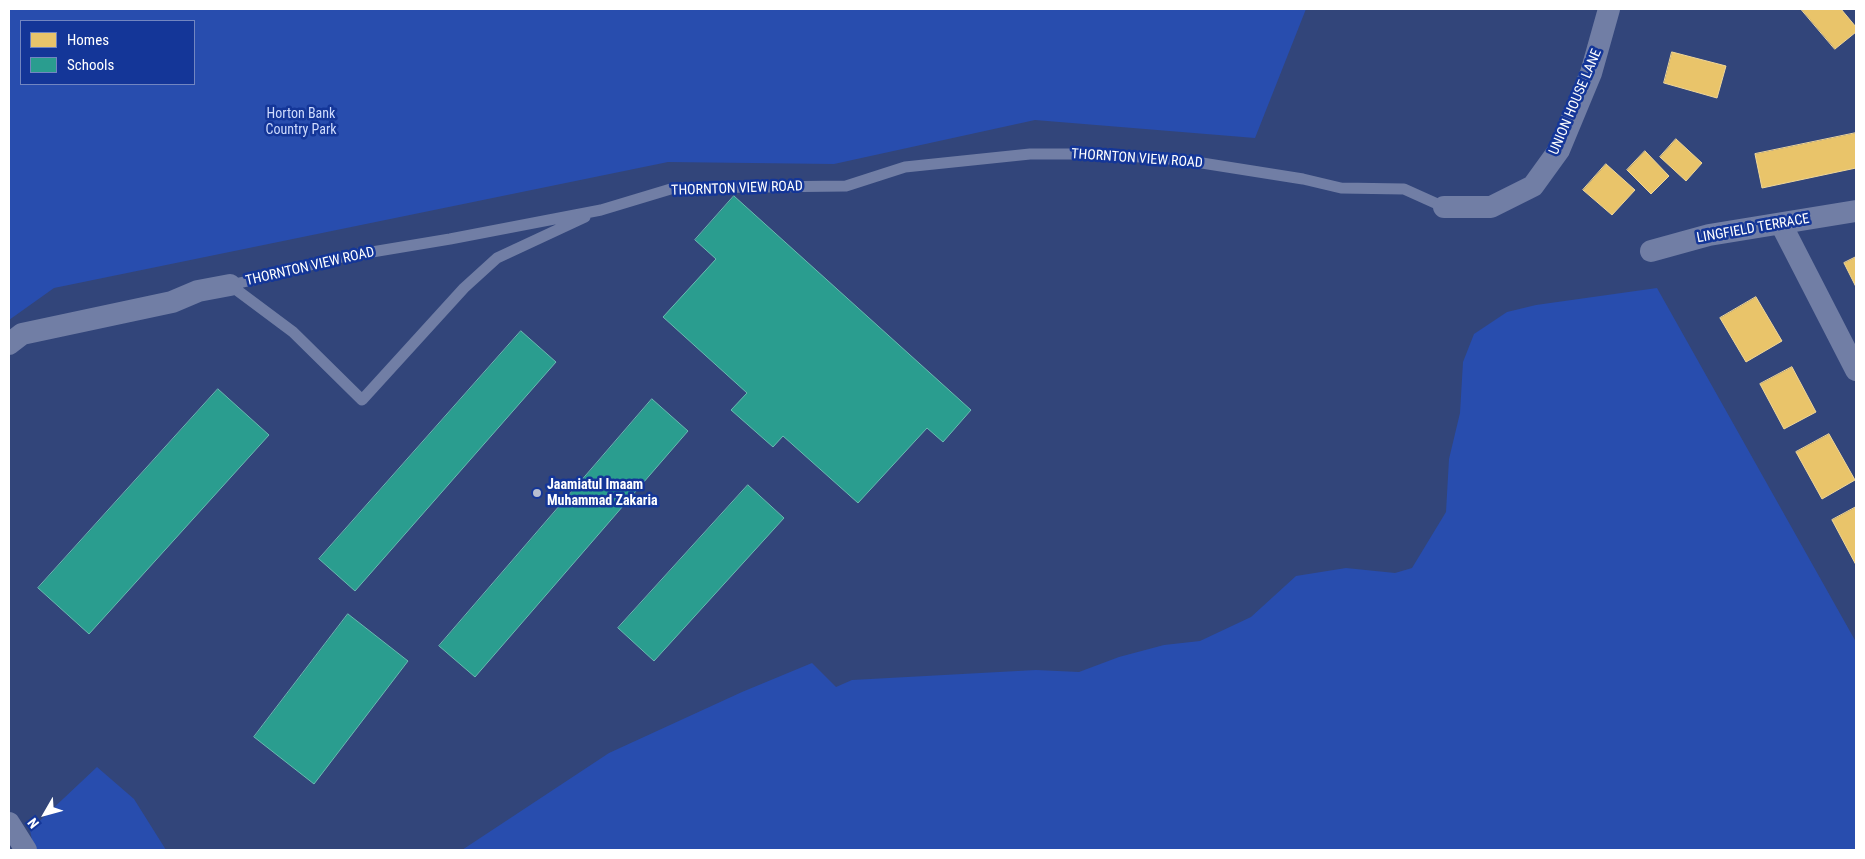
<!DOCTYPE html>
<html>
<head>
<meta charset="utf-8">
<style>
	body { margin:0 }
	#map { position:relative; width:1865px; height:859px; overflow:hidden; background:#32457a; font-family:"Roboto Condensed",sans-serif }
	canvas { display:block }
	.frame { position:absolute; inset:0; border:10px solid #fff; pointer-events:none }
	.legend { position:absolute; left:20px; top:20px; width:175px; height:65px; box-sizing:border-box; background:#143698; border:1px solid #7286c1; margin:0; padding:6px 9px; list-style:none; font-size:15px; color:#fff }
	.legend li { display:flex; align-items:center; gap:10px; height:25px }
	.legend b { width:25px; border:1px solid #7286c1 }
	.north { position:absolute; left:20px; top:789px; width:50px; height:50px; -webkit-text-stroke:4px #143698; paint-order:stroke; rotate:232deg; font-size:14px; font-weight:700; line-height:20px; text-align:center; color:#fff }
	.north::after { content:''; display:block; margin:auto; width:18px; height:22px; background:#fff; clip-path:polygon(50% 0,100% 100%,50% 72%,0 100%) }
</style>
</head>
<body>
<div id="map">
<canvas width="1865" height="859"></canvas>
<div class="frame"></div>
<ul class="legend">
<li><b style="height:14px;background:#e9c46a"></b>Homes</li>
<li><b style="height:14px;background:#2a9d8f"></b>Schools</li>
</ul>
<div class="north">N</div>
</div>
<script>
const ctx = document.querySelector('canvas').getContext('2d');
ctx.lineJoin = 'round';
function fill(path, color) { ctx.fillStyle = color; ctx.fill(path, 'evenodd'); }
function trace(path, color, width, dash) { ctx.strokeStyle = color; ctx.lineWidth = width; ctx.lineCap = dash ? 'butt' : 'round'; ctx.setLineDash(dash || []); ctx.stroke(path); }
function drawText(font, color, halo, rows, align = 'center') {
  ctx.font = font + ' "Roboto Condensed",sans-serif'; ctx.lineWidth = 5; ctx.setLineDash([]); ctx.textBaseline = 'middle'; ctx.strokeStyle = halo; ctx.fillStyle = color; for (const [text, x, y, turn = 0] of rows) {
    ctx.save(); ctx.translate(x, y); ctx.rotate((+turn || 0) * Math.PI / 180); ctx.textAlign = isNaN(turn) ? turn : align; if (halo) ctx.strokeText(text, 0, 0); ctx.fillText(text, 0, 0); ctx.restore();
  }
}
fill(new Path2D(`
	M 9,9 L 1306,9 L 1255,138 L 1035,120 L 834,164 L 668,162 L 54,288 L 9,320 ZM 21,21 L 194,21 L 194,84 L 21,84 Z
	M 1657,288 L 1856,642 L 1856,850 L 462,850 L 609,753 L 742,692 L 812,663 L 836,687 L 852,680 L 1036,670 L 1079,672 L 1119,657 L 1164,645 L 1200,641 L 1251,617 L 1296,576 L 1346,568 L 1395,573 L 1412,568 L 1446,512 L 1449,459 L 1460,413 L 1463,362 L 1474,334 L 1507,312 L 1536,305 Z
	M 97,767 L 134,799 L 166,850 L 34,850 L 30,830 Z`), '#284dae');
const homes = new Path2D(`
	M 1801,9 L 1841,9 L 1856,27 L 1856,32 L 1835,49 Z
	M 1672,52 L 1726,66 L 1717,98 L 1664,83 Z
	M 1856,133 L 1856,168 L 1762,188 L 1755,154 Z
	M 1676,139 L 1702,163 L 1686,181 L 1660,157 Z
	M 1645,151 L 1669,176 L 1651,194 L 1627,170 Z
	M 1606,164 L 1635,190 L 1612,215 L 1583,190 Z
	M 1856,257 L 1856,287 L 1844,263 Z
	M 1756,297 L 1782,341 L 1746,362 L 1720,318 Z
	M 1792,367 L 1816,412 L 1784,429 L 1760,384 Z
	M 1829,434 L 1855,480 L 1822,499 L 1796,452 Z
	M 1856,507 L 1856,565 L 1832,520 Z`);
fill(homes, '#e9c46a');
trace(homes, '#f0d697', 1);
const schools = new Path2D(`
	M 734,196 L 971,410 L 943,442 L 927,428 L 858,503 L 783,436 L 773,447 L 731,410 L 747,393 L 663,317 L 716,259 L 695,240 Z
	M 521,331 L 556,362 L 355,591 L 319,559 Z
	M 218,389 L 269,435 L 89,634 L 38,588 Z
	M 652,399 L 688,431 L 475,677 L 439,646 Z
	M 748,485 L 784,518 L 654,661 L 618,628 Z
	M 348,614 L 408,661 L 314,784 L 254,737 Z`);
fill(schools, '#2a9d8f');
trace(schools, '#6abab1', 1);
trace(new Path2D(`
	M 230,285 L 266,277 L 336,258 L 450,239 L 601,210 L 674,188 L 846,186 L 905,167 L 1030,154 L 1097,154 L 1183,160 L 1303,179 L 1341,188 L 1404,189 L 1444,207
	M 230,285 L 293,332 L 362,400 L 464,288 L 497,258 L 585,217`), '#717ea5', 11);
trace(new Path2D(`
	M 1444,207 L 1491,207 L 1533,186 L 1559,150 L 1591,73 L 1609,9
	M 1781,224 L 1856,370
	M 1651,251 L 1709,235 L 1856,211
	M 9,344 L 22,334 L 172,302 L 198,291 L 230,285
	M 9,823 L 26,850`), '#717ea5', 22);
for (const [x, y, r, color] of [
	[537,493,5,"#b7bed0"]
]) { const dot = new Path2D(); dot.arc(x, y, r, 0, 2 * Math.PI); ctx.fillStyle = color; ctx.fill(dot); trace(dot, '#143698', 2); }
drawText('14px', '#fff', '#143698', [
	["UNION HOUSE LANE",1576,102,-67],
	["THORNTON VIEW ROAD",1137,159,4],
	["THORNTON VIEW ROAD",737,189,-2],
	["LINGFIELD TERRACE",1753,229,-10],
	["THORNTON VIEW ROAD",310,267,-13]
]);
drawText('14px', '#cfdbfd', '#143698', [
	["Horton Bank",301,114],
	["Country Park",301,130]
]);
drawText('bold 14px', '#fff', '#143698', [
	["Jaamiatul Imaam",547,485],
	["Muhammad Zakaria",547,501]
], 'left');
</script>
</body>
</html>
